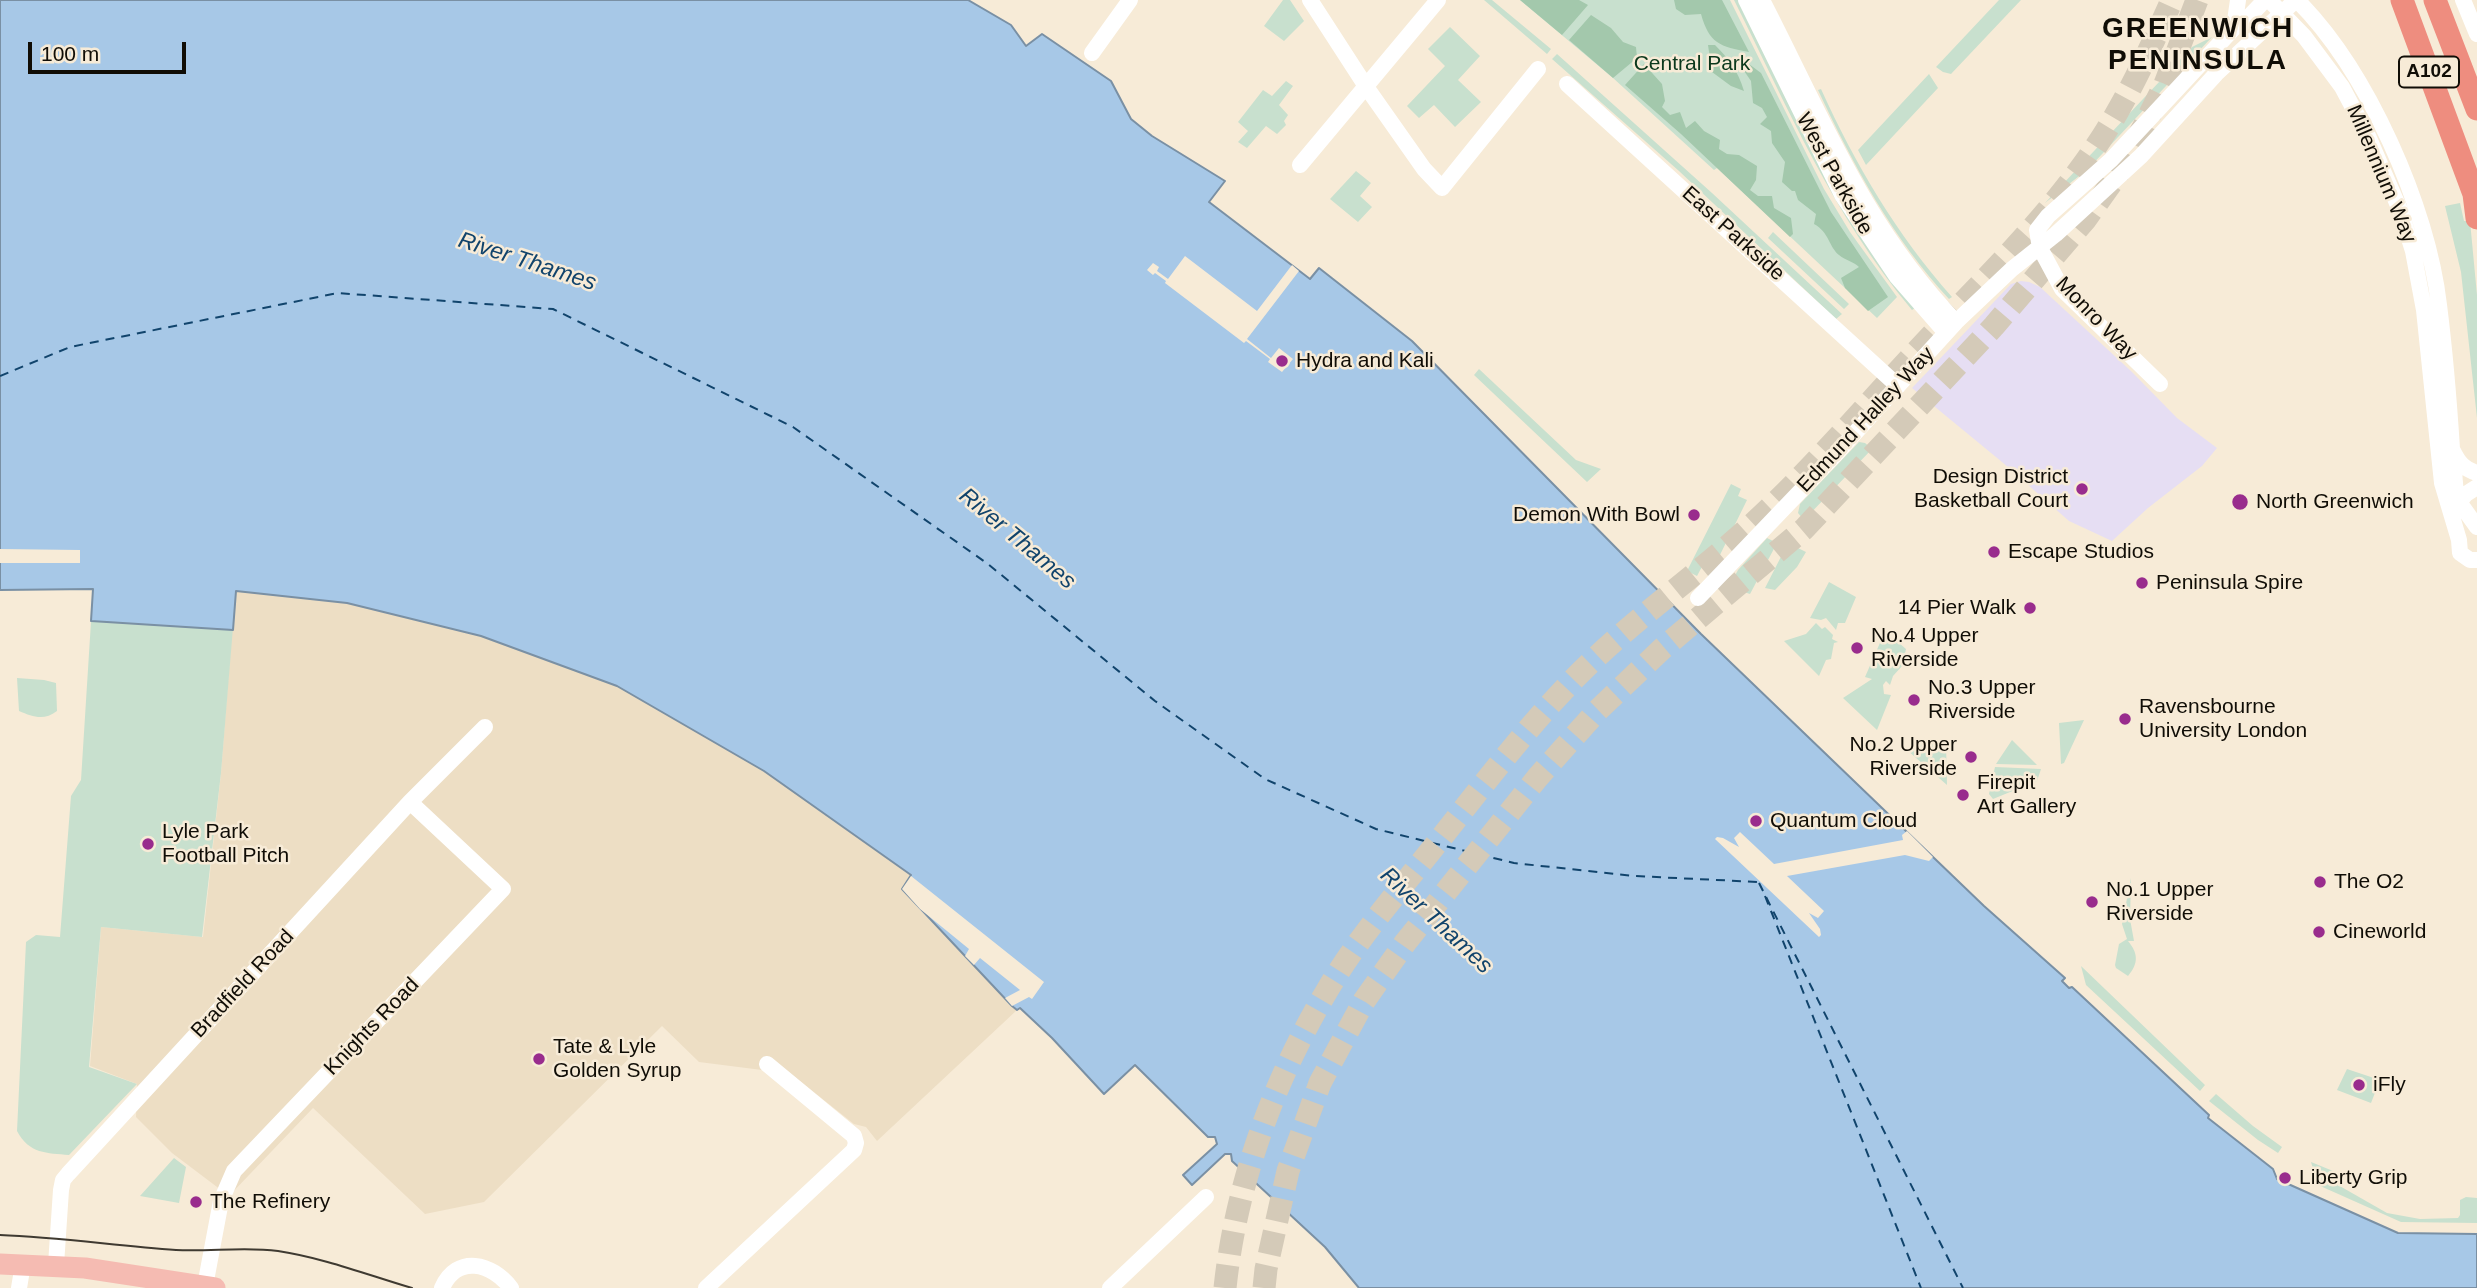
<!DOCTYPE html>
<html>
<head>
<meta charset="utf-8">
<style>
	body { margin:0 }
	#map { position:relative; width:2477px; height:1288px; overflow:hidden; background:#f7ebd7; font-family:Arial,sans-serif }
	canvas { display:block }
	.scale { position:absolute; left:28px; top:42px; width:158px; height:32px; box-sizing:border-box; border:4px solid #100d06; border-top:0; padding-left:9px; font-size:21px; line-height:24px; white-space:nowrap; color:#100d06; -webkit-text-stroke:5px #f7ebd7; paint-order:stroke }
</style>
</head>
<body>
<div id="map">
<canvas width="2477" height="1288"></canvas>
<div class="scale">100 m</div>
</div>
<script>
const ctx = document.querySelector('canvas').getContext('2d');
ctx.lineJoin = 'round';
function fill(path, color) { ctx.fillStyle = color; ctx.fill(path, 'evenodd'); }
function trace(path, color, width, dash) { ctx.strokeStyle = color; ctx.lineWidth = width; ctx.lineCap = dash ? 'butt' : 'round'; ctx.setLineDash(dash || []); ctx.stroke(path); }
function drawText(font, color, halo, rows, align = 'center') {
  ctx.font = font + ' Arial,sans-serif'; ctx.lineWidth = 5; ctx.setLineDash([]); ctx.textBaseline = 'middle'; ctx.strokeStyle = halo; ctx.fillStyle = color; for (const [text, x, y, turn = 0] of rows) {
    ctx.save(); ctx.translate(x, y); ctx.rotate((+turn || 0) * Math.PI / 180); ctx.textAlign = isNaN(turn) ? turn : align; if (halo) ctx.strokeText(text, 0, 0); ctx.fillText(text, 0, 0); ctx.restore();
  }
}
fill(new Path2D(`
	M 2021,281 L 2029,282 L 2040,287 L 2132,372 L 2177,418 L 2217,448 L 2202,466 L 2148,508 L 2112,541 L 2069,521 L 2002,462 L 1912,388 L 2011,284 Z`), '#e6def3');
fill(new Path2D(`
	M 235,591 L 347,603 L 421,621 L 481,636 L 617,686 L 764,771 L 911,876 L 902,888 L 920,910 L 1017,1010 L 877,1141 L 866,1127 L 854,1124 L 772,1059 L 762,1070 L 699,1062 L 662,1026 L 484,1202 L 425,1214 L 313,1108 L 229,1196 L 172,1153 L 136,1117 L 137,1084 L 90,1066 L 101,927 L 203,937 L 221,773 Z`), '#eddec4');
fill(new Path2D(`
	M 1283,0 L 1290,0 L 1304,21 L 1284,41 L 1264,26 Z
	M 1484,0 L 1492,0 L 1551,49 L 1547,54 Z
	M 1520,0 L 1730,0 L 1824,189 L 1850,232 L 1897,297 L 1877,318 L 1717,168 L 1714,170 L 1613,78 Z
	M 1734,0 L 1739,0 L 1915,308 L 1912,310 C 1832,214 1789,110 1734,0 Z
	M 1999,0 L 2021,0 L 1951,74 L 1943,72 L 1936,67 Z
	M 1450,27 L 1480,56 L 1458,80 L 1481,102 L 1455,127 L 1434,105 L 1419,118 L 1407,106 L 1445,66 L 1428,49 Z
	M 2212,37 L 2088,169 L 2045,203 L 2192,47 Z
	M 1557,54 L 1712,193 L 1842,314 L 1836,319 L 1679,171 L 1552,59 Z
	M 1929,74 L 1938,88 L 1866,165 L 1858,150 Z
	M 1286,81 L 1293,86 L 1279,105 L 1288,115 L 1284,121 L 1286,125 L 1277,134 L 1266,126 L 1247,148 L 1238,142 L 1248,131 L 1238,122 L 1263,90 L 1272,96 Z
	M 1821,89 C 1855,164 1897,235 1952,297 L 1949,299 C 1893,239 1853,165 1818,90 Z
	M 1356,171 L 1371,183 L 1360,196 L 1372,207 L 1358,222 L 1330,199 Z
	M 2460,203 L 2464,221 L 2470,221 L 2477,295 L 2477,418 L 2461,272 L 2445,206 Z
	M 1773,232 L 1849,304 L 1844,309 L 1768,238 Z
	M 1479,369 L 1576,460 L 1601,469 L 1587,482 L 1474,375 Z
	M 1859,442 L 1865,443 L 1872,449 L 1804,520 L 1798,513 L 1800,504 Z
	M 1731,484 L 1741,489 L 1738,496 L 1747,500 L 1715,565 L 1705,561 L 1697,576 L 1687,571 Z
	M 0,490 L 753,698 L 1257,1152 L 1359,1288 L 1325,1247 L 1232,1161 L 1231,1154 L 1225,1154 L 1192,1185 L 1183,1175 L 1217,1144 L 1215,1137 L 1208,1137 L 1135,1065 L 1104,1094 L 1052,1038 L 1020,1008 L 1017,1010 L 1012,1006 L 902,889 L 911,875 L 764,771 L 617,686 L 481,636 L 347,603 L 236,591 L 221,773 L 202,937 L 101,927 L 89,1067 L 137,1084 L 69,1155 C 47,1153 29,1154 17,1131 L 26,942 L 36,935 L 60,937 L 71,796 L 81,780 L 93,590 L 0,590 Z
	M 1767,538 L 1777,543 L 1750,594 L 1729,587 L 1738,570 Z
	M 1788,543 L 1806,552 L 1797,567 L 1775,590 L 1765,588 Z
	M 1829,582 L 1856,597 L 1845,623 L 1838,623 L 1836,630 L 1826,618 L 1821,620 L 1810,618 Z
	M 1816,623 L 1822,629 L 1825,627 L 1833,635 L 1832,639 L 1838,642 L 1834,643 L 1831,659 L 1826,660 L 1819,676 L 1784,641 L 1806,634 Z
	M 1883,636 L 1899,643 L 1906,649 L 1902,666 L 1893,676 L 1890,685 L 1886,681 L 1883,685 L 1884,694 L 1891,695 L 1877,730 L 1843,698 L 1872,679 L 1865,677 Z
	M 17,678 L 44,680 L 56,683 L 57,711 C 44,721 33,717 19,711 Z
	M 2084,720 L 2064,763 L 2061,764 L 2059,723 Z
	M 2012,740 L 2037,765 L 1996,764 Z
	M 1940,741 L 1946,743 L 1947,785 L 1907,750 L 1917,745 Z
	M 1995,767 L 2041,769 L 2037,781 L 1993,799 L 1989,794 Z
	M 2131,878 L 2130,919 L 2134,941 L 2128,941 C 2138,953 2139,963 2128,976 L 2116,968 L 2115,965 L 2119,944 L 2127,939 L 2122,924 Z
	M 2081,966 L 2205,1085 L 2200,1091 L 2086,985 Z
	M 2347,1069 L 2380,1080 L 2371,1103 L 2337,1090 Z
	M 2216,1094 L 2253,1126 L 2282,1147 L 2278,1153 L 2258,1140 L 2209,1101 Z
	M 174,1158 L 186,1167 L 179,1203 L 140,1196 Z
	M 2311,1162 L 2338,1173 L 2336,1183 L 2338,1185 L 2387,1213 L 2420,1219 L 2458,1218 L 2460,1215 L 2460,1200 L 2466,1197 L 2477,1198 L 2477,1223 L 2401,1222 L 2318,1185 Z`), '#c8e0ce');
fill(new Path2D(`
	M 1520,0 L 1579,0 L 1588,5 L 1562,35 Z
	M 1674,0 L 1722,0 L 1749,52 C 1720,47 1709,43 1701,14 L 1685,15 L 1676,9 Z
	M 1591,15 L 1611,28 L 1623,42 L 1636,47 L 1637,58 L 1613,78 L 1569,40 Z
	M 1708,45 L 1715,45 C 1729,59 1738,71 1744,91 L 1731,86 L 1712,72 Z
	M 1644,64 L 1662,84 L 1665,101 L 1662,107 L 1670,115 L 1680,112 L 1686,128 L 1695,121 L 1704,131 L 1720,140 L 1719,149 L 1727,154 L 1739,155 L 1757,166 L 1756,180 L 1750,190 L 1758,196 L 1772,196 L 1774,208 L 1791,218 L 1793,234 L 1790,237 L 1681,134 L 1625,85 Z
	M 1749,64 L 1761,73 L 1831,212 L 1888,297 L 1868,311 L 1845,288 L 1841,278 L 1859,267 C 1853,261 1846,261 1839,255 C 1829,247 1829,232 1814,224 L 1816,214 L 1798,200 L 1795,191 L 1792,191 L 1782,182 L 1785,162 L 1772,143 L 1771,131 L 1760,124 L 1767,117 L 1762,108 L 1753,103 L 1751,81 L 1740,65 Z`), '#a3c8ac');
const water = new Path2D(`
	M 0,0 L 968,0 L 1011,25 L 1026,46 L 1042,34 L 1111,81 L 1131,119 L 1152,136 L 1225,181 L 1209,202 L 1310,279 L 1319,268 L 1412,341 L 1701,634 L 1984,906 L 2065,978 L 2062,981 L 2069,988 L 2072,987 L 2209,1115 L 2208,1118 L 2273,1169 L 2277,1179 L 2398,1233 L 2477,1234 L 2477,1288 L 1359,1288 L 1325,1247 L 1232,1161 L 1231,1154 L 1225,1154 L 1192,1185 L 1183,1175 L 1217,1144 L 1215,1137 L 1208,1137 L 1135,1065 L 1104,1094 L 1052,1038 L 1020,1008 L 1017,1010 L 1012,1006 L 902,889 L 911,875 L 764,771 L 617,686 L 481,636 L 347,603 L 236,591 L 233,630 L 91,621 L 93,589 L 0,590 Z`);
fill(water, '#a7c8e7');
trace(water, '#7a90a4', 2);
fill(new Path2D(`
	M 1185,256 L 1257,311 L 1292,265 L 1299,271 L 1247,339 L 1271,358 L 1279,348 L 1293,359 L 1282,372 L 1268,362 L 1270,359 L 1246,341 L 1244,343 L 1165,283 L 1166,281 L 1155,273 L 1153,275 L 1147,270 L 1153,263 L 1159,267 L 1157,271 L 1168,279 Z
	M 0,549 L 80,550 L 80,563 L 0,563 Z
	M 1907,831 L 1933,857 L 1929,861 L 1905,855 L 1787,876 L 1824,911 L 1818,918 L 1809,913 L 1820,929 L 1821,935 L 1819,937 L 1715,839 L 1717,837 L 1723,838 L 1739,847 L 1734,838 L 1740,832 L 1774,864 L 1903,840 L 1902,835 Z
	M 911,876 L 1044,982 L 1032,999 L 1029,997 L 1012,1006 L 1005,998 L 1020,990 L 980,958 L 974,965 L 965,956 L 969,949 L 920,909 L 902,889 Z`), '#f7ebd7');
trace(new Path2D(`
	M 0,376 L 70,347 L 338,293 L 553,309 L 793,427 L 988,564 L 1155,701 L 1265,779 L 1376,829 L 1514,863 L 1634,876 L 1759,882
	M 1759,883 L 1963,1288
	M 1765,896 L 1921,1288`), '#11446c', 2, [9, 7]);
trace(new Path2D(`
	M 1225,1288 C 1236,1183 1274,1079 1328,989 C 1360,935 1402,887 1441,838 C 1483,785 1525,730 1572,681 C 1629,622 1697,576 1757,520 C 1813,468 1862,410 1914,354 C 1980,283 2054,214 2106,131 C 2132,89 2152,45 2172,0
	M 1264,1288 L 1266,1269 L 1288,1171 L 1320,1083 L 1364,1001 L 1405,943 L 1538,777 L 1597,711 L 1663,648 L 1804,529 L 1994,326 L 2085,220 L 2115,178 L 2144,126 L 2165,84 L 2197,0`), '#d4cab8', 23, [23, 11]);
trace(new Path2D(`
	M 1310,0 L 1367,88 L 1424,169 L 1442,188 L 1538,69
	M 1746,0 L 1842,195 L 1897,277 L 1946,333
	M 1762,0 C 1822,116 1863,225 1956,322
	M 2269,0 L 2304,36 L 2342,87 L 2368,136 L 2400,210 L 2413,251 L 2424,310 L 2442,483 L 2459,540 L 2460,553 L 2470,560 L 2477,560
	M 2297,0 C 2367,70 2428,207 2439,305 C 2445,353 2449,401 2452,449 C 2454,463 2454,477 2456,492 L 2459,502 L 2477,527
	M 2463,0 L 2477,34
	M 2234,28 L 2238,0
	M 1092,53 L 1130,0
	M 1567,84 L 1898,386
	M 1300,165 L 1438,0
	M 2160,384 L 2062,289 L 2040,248 L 2037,230 L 2048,216 L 2111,160 L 2234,28 L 2243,23 L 2265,0
	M 2453,451 C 2459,463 2464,469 2477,473
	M 2459,502 L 2466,494 L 2477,487
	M 1698,598 L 1834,456 L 1956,322 L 2012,269 L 2056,234 L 2141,156 L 2216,74 L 2296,0
	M 56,1265 L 61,1190 L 63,1180 L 68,1174 L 410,802 L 485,727
	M 205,1286 L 221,1201 L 234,1171 L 503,889 L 410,802
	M 19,1288 L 23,1264
	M 442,1288 C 457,1254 492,1263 511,1288
	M 706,1288 L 854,1150 L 856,1143 L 854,1136 L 767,1064
	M 1110,1288 L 1206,1197`), '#fff', 16);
trace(new Path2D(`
	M 0,1264 L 85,1268 L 215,1288`), '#f5bbb2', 21);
trace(new Path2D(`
	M 2402,0 L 2474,194 L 2477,218
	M 2435,0 L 2477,109`), '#ee8d7f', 23);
trace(new Path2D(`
	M 0,1235 C 59,1237 117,1246 176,1250 C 210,1252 244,1246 278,1251 C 324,1258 368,1275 412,1288`), '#3f3a31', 2);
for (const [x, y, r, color] of [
	[1282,361,7,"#992c8d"],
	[2082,489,7,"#992c8d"],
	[2240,502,9,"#992c8d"],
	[1694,515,7,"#992c8d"],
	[1994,552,7,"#992c8d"],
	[2142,583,7,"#992c8d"],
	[2030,608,7,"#992c8d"],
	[1857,648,7,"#992c8d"],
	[1914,700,7,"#992c8d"],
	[2125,719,7,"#992c8d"],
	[1971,757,7,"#992c8d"],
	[1963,795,7,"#992c8d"],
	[1756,821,7,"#992c8d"],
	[148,844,7,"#992c8d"],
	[2320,882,7,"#992c8d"],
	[2092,902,7,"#992c8d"],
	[2319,932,7,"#992c8d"],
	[539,1059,7,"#992c8d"],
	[2359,1085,7,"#992c8d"],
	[2285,1178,7,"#992c8d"],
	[196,1202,7,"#992c8d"]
]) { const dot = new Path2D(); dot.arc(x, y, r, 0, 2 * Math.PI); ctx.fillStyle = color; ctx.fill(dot); trace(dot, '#f7ebd7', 2.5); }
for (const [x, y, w] of [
	[2429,72,60]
]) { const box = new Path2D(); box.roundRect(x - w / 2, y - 15.5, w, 31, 5); ctx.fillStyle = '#f7ebd7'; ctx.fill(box); trace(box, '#100d06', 2); }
drawText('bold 19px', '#100d06', null, [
	["A102",2429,72]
]);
drawText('21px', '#0b381c', '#f7ebd7', [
	["Central Park",1692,64]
]);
drawText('21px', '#100d06', '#f7ebd7', [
	["West Parkside",1834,174,61],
	["Millennium Way",2381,174,67],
	["East Parkside",1733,234,42],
	["Monro Way",2096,319,46],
	["Edmund Halley Way",1866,420,-47],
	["Bradfield Road",243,984,-47],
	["Knights Road",372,1027,-46]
]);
drawText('21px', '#100d06', '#f7ebd7', [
	["Hydra and Kali",1296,361],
	["Design District",2068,477,"right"],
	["Basketball Court",2068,501,"right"],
	["North Greenwich",2256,502],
	["Demon With Bowl",1680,515,"right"],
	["Escape Studios",2008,552],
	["Peninsula Spire",2156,583],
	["14 Pier Walk",2016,608,"right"],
	["No.4 Upper",1871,636],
	["Riverside",1871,660],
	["No.3 Upper",1928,688],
	["Riverside",1928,712],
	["Ravensbourne",2139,707],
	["University London",2139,731],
	["No.2 Upper",1957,745,"right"],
	["Riverside",1957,769,"right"],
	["Firepit",1977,783],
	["Art Gallery",1977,807],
	["Quantum Cloud",1770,821],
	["Lyle Park",162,832],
	["Football Pitch",162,856],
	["The O2",2334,882],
	["No.1 Upper",2106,890],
	["Riverside",2106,914],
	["Cineworld",2333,932],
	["Tate & Lyle",553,1047],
	["Golden Syrup",553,1071],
	["iFly",2373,1085],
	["Liberty Grip",2299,1178],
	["The Refinery",210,1202]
], 'left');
drawText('italic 23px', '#11446c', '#f7ebd7', [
	["River Thames",527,262,18],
	["River Thames",1017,539,40],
	["River Thames",1436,921,43]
]);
ctx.letterSpacing = '2px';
drawText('bold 28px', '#100d06', '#f7ebd7', [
	["GREENWICH",2198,29],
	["PENINSULA",2198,61]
]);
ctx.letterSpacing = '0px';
</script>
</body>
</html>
